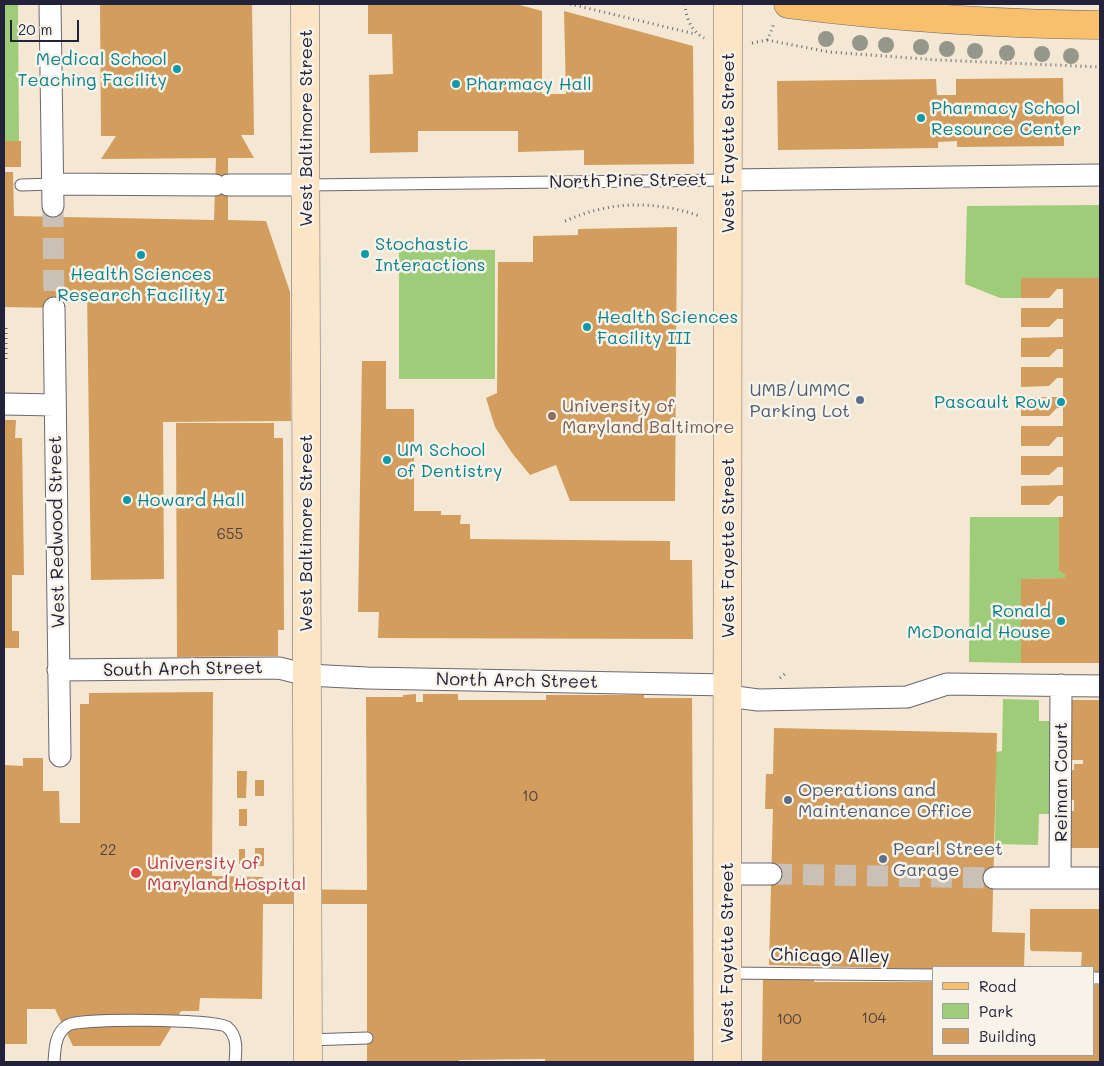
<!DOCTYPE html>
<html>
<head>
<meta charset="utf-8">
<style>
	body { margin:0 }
	#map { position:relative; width:1104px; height:1066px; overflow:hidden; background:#f4e7d3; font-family:Mali,sans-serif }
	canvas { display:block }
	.frame { position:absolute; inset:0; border:5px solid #22223b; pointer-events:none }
	.legend { position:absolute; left:932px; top:966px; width:162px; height:90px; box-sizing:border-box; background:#f7f3e8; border:1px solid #a29fa3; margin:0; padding:6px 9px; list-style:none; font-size:15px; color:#22223b }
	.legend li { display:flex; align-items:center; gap:10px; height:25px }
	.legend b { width:25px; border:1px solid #a29fa3 }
	.scale { position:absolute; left:10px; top:20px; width:69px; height:22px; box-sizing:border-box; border:2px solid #22223b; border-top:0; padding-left:6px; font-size:15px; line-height:18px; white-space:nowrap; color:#22223b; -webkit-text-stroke:4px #f7f3e8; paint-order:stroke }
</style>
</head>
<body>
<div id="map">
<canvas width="1104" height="1066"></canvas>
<div class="frame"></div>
<ul class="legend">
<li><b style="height:6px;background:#f8bf6c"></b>Road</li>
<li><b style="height:14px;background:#9fcc79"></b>Park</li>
<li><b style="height:14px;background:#d29d5d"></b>Building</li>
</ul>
<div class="scale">20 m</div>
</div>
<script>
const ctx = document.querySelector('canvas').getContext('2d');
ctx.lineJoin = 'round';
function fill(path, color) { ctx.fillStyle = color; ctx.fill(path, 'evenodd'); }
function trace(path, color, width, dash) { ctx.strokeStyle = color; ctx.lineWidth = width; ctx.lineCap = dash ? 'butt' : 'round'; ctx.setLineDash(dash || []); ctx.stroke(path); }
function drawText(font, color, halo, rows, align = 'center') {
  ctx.font = font + ' Mali,sans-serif'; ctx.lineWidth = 5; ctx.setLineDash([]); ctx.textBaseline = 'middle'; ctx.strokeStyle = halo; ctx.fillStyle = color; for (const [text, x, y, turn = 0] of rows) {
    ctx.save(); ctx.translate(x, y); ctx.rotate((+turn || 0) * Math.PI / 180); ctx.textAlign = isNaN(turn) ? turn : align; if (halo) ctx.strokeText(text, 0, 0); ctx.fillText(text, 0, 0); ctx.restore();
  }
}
fill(new Path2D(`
	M 4,4 L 18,4 L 19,141 L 4,141 Z
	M 1100,205 L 1100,278 L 1021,278 L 1021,298 L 1000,298 L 965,284 L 967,206 Z
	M 399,249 L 495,250 L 495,379 L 399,379 Z
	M 970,517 L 1059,517 L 1059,571 L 1065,575 L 1065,578 L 1021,579 L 1021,663 L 969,662 Z
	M 1003,699 L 1039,700 L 1039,721 L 1057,721 L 1055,814 L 1039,814 L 1038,845 L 995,844 L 996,752 L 1002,751 Z`), '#9fcc79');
fill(new Path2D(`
	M 100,4 L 252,4 L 254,135 L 241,135 L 254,158 L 228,158 L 228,220 L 266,221 L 290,292 L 291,421 L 163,422 L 164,579 L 91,580 L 87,290 L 54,308 L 4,307 L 4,172 L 13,172 L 14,216 L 214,220 L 216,158 L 101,159 L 116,136 L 101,136 Z
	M 368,4 L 516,4 L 542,11 L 542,94 L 566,94 L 564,11 L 693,46 L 694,164 L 584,165 L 584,150 L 518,152 L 518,131 L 418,131 L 418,152 L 370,153 L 369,75 L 393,74 L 392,34 L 368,34 Z
	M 1063,78 L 1064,146 L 957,147 L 957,141 L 938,142 L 938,148 L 778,150 L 777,81 L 936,79 L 937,95 L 956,95 L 956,79 Z
	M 4,141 L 21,141 L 21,167 L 4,167 Z
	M 677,227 L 675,501 L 570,501 L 556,465 L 530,475 L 512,453 L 495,427 L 486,398 L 497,393 L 498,262 L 533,262 L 533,236 L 578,235 L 578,229 Z
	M 1021,278 L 1100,278 L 1100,663 L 1021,663 L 1021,579 L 1065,578 L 1065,575 L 1059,571 L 1059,517 L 1063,517 L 1063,496 L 1058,496 L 1049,505 L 1021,505 L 1021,486 L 1063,485 L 1063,467 L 1058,467 L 1049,475 L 1021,475 L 1021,456 L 1063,456 L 1063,437 L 1057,437 L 1049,446 L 1021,446 L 1021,426 L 1063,426 L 1063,408 L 1057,408 L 1049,416 L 1021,416 L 1021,397 L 1063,397 L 1063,378 L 1057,378 L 1049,386 L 1021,387 L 1021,367 L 1063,367 L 1063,349 L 1057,349 L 1049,357 L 1021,357 L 1021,338 L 1063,337 L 1063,319 L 1057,319 L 1049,327 L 1021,327 L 1021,308 L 1063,308 L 1063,289 L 1057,289 L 1049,298 L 1021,298 Z
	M 362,361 L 386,361 L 386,409 L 414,409 L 414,511 L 441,511 L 441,515 L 461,515 L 460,524 L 470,524 L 470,539 L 670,541 L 670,560 L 692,560 L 693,639 L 378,638 L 379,612 L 358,612 Z
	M 4,420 L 16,420 L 15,438 L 22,438 L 24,575 L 12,575 L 12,631 L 19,631 L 19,648 L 4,648 Z
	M 176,423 L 274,423 L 274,438 L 283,438 L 284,630 L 278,630 L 278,656 L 177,657 Z
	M 213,692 L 212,876 L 263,877 L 264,889 L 367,890 L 366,697 L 403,697 L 403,695 L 416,694 L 416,702 L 423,702 L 423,694 L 458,694 L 458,700 L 546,700 L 546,695 L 644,695 L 644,698 L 692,698 L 694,1062 L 545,1062 L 545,1059 L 459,1060 L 459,1062 L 367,1062 L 367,904 L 263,904 L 262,999 L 200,998 L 199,1011 L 181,1011 L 160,1046 L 73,1046 L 55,1009 L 27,1009 L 27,1044 L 4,1044 L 4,765 L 23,766 L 23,758 L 43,758 L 43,791 L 59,791 L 60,823 L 80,823 L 80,704 L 89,704 L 89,693 Z
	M 1064,700 L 1100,700 L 1100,848 L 1063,848 L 1063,811 L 1074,811 L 1074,800 L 1064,800 L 1064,770 L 1074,770 L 1074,764 L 1083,764 L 1083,760 L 1064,760 Z
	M 774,728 L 997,733 L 992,932 L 1025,933 L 1024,967 L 933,967 L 933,969 L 769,965 L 773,809 L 765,809 L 766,774 L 773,774 Z
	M 237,771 L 247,771 L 246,798 L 237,798 Z
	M 255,780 L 264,780 L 264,796 L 255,796 Z
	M 239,809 L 247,809 L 247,826 L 239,826 Z
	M 255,848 L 264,848 L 264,866 L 255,866 Z
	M 239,849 L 245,849 L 245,865 L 239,864 Z
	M 1030,909 L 1100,909 L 1100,973 L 1093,973 L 1093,967 L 1081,967 L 1082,952 L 1031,951 L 1030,948 Z
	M 763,977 L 771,977 L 771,980 L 814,980 L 814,982 L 933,982 L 933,1055 L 1093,1055 L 1093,985 L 1100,985 L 1100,1062 L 762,1062 Z`), '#d29d5d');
trace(new Path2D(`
	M 53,206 L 54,308
	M 771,874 L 994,878`), '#cac0b5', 21, [21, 11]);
const lane = new Path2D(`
	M 21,185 L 53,184
	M 306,185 L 729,180
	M 727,973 L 933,975
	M 1093,978 L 1100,978
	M 308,1040 L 367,1038
	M 54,1062 C 55,1048 55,1033 68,1025 C 81,1018 216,1019 227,1027 C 238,1036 236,1050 235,1062`);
const street = new Path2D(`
	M 50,4 L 53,206
	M 729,180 L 1100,175
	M 53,184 L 215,185
	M 228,185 L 306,185
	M 54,308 L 60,756
	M 4,404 L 55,405
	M 58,670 L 279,668 L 307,675 L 367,678 L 728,685
	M 728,696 L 758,700 L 907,697 L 947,684 L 1100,686
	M 727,874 L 771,874
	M 994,878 L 1100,878
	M 1060,878 L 1061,685`);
const secondary = new Path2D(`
	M 305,4 L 308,1062
	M 727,1062 L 728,4`);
const primary = new Path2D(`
	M 788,4 C 892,17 995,24 1100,25`);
trace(lane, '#6c6770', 13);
trace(street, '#6c6770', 23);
trace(secondary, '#6c6770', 29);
trace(primary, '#6c6770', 29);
trace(new Path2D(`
	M 570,4 L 695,34
	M 685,4 C 686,18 691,31 704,38
	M 767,40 L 829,52 L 938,60 L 1100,67
	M 752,43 L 767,40 L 773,27 L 773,23
	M 565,221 C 611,201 652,200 700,216
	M 4,362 L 6,362 L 6,327
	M 780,678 L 787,672`), '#6c6770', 3, [1, 4]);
trace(lane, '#fff', 11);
trace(street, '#fff', 21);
trace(secondary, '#fce5c4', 28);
trace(primary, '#f8bf6c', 28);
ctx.fillStyle = '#95978a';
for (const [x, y] of [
	[826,39],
	[860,43],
	[886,45],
	[921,47],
	[947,49],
	[975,51],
	[1007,53],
	[1042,54],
	[1071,56]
]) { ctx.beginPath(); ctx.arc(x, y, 8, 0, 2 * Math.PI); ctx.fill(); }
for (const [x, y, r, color] of [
	[177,69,5,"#0f9aa8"],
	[456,84,5,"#0f9aa8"],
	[921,118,5,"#0f9aa8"],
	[365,254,5,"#0f9aa8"],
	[141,255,5,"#0f9aa8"],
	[587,327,5,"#0f9aa8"],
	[860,400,5,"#5c6f8a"],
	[1061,402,5,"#0f9aa8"],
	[552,416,5,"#8d6e63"],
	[387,460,5,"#0f9aa8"],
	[127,500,5,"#0f9aa8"],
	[1061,621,5,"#0f9aa8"],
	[788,800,5,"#5c6f8a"],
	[883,859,5,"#5c6f8a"],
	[136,873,6,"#e0444e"]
]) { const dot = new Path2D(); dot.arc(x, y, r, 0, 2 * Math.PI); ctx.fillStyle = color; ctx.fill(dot); trace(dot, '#f7f3e8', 2); }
drawText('15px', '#4e4144', null, [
	["655",230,534],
	["10",530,796],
	["22",108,850],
	["104",874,1018],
	["100",789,1019]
]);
drawText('18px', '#0d838f', '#f7f3e8', [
	["Medical School",167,59,"right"],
	["Teaching Facility",167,80,"right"],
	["Pharmacy Hall",466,84],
	["Pharmacy School",931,108],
	["Resource Center",931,129],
	["Stochastic",375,244],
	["Interactions",375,265],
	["Health Sciences",141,274,"center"],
	["Research Facility I",141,295,"center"],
	["Health Sciences",597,317],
	["Facility III",597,338],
	["Pascault Row",1051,402,"right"],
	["UM School",397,450],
	["of Dentistry",397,471],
	["Howard Hall",137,500],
	["Ronald",1051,611,"right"],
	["McDonald House",1051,632,"right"]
], 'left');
drawText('18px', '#22223b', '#f7f3e8', [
	["West Baltimore Street",306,128,-90],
	["West Fayette Street",728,143,-90],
	["North Pine Street",628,181,-1],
	["West Redwood Street",57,532,-91],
	["West Baltimore Street",306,533,-90],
	["West Fayette Street",728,548,-90],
	["South Arch Street",183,669,-1],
	["North Arch Street",517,681,1],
	["Reiman Court",1061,782,-90],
	["West Fayette Street",727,953,-90],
	["Chicago Alley",830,956,1]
]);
drawText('18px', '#4e5e75', '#f7f3e8', [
	["UMB/UMMC",850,390,"right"],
	["Parking Lot",850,411,"right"],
	["Operations and",798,790],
	["Maintenance Office",798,811],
	["Pearl Street",893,849],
	["Garage",893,870]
], 'left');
drawText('18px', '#785e54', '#f7f3e8', [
	["University of",562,406],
	["Maryland Baltimore",562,427]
], 'left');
drawText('18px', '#be3a42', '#f7f3e8', [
	["University of",147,863],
	["Maryland Hospital",147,884]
], 'left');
</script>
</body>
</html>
